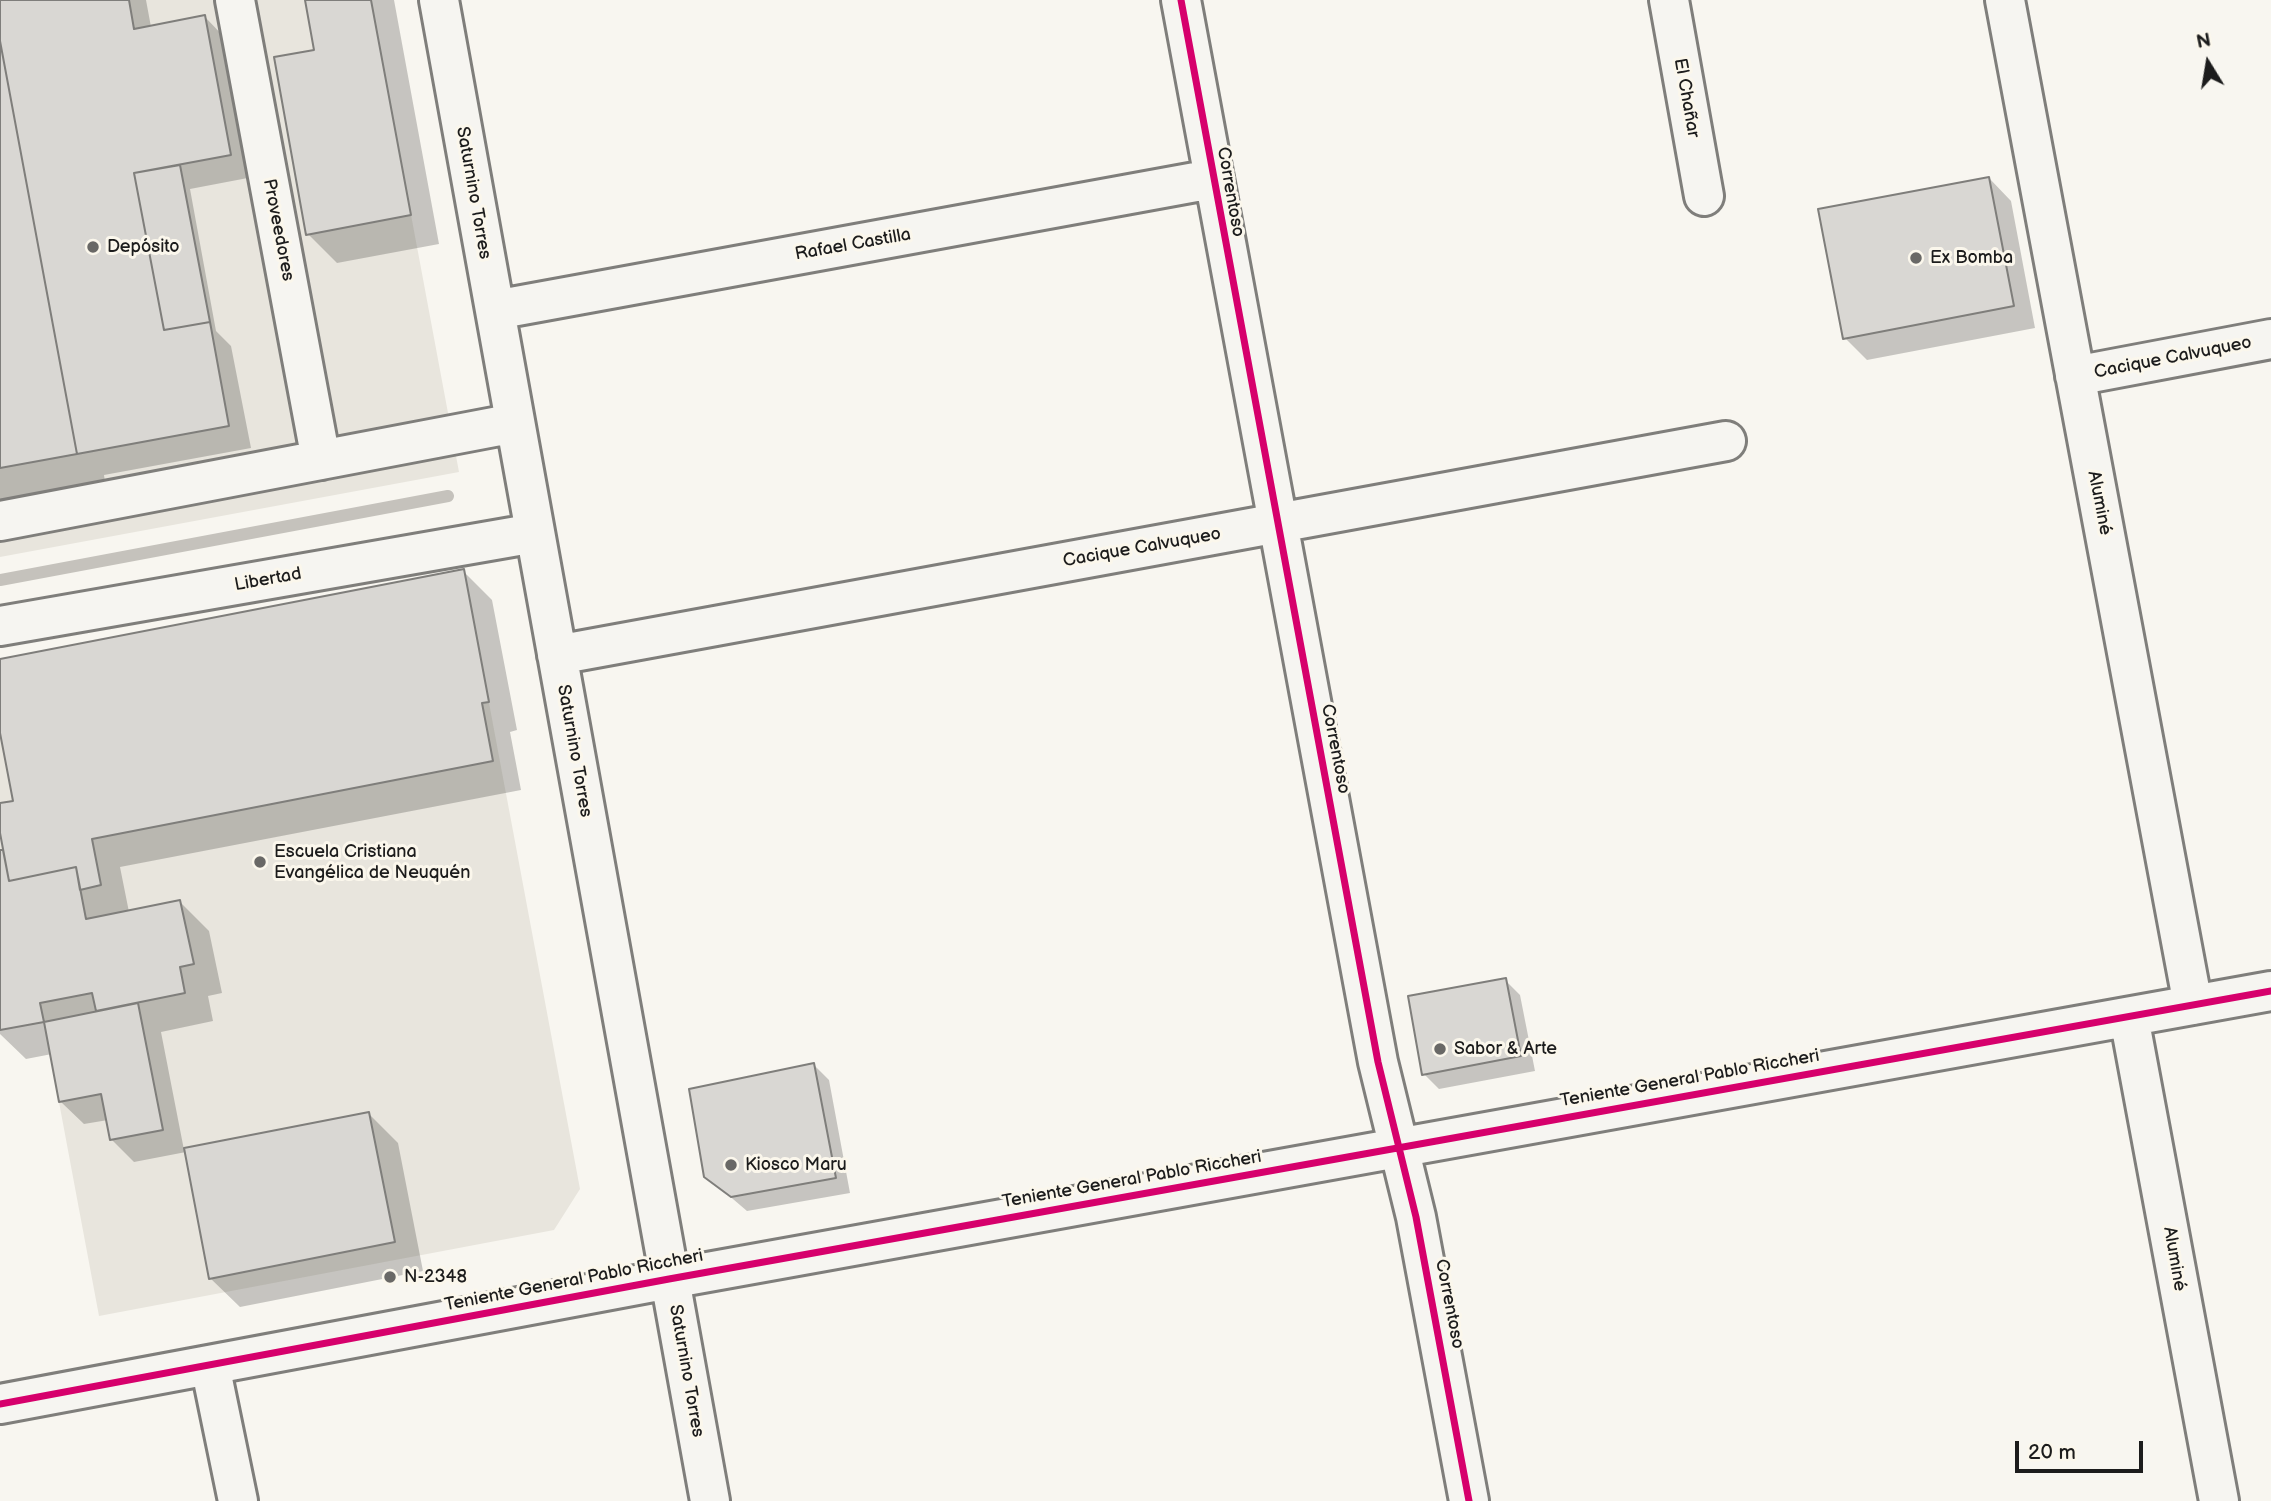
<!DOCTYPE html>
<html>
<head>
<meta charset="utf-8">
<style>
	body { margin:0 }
	#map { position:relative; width:2271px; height:1501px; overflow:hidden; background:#f8f6f0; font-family:"Balsamiq Sans",sans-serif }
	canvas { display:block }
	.north { position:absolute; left:2173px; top:28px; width:70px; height:70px; -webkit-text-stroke:5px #fbf7ec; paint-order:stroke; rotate:349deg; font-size:19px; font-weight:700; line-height:28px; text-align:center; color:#1c1c1c }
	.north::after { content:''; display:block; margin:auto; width:24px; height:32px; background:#1c1c1c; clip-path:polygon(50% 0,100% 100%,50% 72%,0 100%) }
	.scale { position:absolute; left:2015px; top:1441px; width:128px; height:32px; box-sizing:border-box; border:4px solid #1c1c1c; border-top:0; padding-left:9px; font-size:21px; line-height:24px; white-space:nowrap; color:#1c1c1c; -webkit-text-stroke:5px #fbf7ec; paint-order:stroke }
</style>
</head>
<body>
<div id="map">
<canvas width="2271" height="1501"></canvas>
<div class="north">N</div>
<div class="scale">20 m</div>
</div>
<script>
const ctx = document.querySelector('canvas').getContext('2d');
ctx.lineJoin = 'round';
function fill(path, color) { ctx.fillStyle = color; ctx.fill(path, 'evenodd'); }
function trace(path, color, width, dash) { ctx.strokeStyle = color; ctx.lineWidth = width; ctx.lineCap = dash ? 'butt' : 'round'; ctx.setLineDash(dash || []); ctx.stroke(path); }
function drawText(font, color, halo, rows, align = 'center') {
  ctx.font = font + ' "Balsamiq Sans",sans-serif'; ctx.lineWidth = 6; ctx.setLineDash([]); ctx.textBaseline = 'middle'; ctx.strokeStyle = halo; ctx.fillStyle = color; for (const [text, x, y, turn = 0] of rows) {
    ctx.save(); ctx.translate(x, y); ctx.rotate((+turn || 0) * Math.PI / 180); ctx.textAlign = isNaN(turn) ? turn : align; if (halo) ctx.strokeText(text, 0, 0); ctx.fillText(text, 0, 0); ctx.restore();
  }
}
fill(new Path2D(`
	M 0,0 L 371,0 L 459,472 L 0,557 Z
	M 464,569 L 580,1189 L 554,1230 L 99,1316 L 44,1022 L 0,1030 L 0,659 Z`), '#e8e5dd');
fill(new Path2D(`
	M 0,0 L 146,0 L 151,27 L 205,17 L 227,40 L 253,177 L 190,189 L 216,331 L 231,346 L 251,448 L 104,475 L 105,482 L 0,502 Z
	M 307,0 L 394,0 L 439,244 L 337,263 L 308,234 L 316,51 Z
	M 1989,178 L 2011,201 L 2035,328 L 1867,360 L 1845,338 Z
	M 463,571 L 492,600 L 517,730 L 510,732 L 521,790 L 120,867 L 129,912 L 180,902 L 209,931 L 222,993 L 208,996 L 213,1021 L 161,1032 L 184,1150 L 369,1114 L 398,1143 L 423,1271 L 240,1307 L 210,1278 L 186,1152 L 134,1162 L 111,1139 L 108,1120 L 84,1124 L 61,1102 L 52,1054 L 26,1059 L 0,1034 L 0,852 L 5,851 L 0,805 L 15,802 L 0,723 L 0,661 Z
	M 1505,980 L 1520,995 L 1535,1071 L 1439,1089 L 1424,1074 Z
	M 814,1065 L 829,1080 L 850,1193 L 747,1211 L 706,1176 Z`), '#0003');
trace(new Path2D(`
	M 0,580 L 448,496`), '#c5c2bc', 12);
const building = new Path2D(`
	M 0,0 L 129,0 L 134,29 L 205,15 L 231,155 L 134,173 L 164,330 L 210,322 L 229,426 L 77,454 L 0,41 Z
	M 305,0 L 371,0 L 411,215 L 306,235 L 274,57 L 314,50 Z
	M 0,41 L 77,454 L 0,468 Z
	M 180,165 L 210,322 L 164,330 L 134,173 Z
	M 1989,177 L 2014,306 L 1843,339 L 1818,209 Z
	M 464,569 L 489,702 L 482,703 L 493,761 L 92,839 L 101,885 L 80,890 L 76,867 L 9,881 L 0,833 L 0,803 L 13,801 L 0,733 L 0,659 Z
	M 0,850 L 3,850 L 9,881 L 76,867 L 86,919 L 180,900 L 194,964 L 180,967 L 185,993 L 96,1011 L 92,993 L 40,1003 L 44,1022 L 0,1030 Z
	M 1506,978 L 1521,1056 L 1422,1075 L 1408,996 Z
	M 138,1003 L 163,1130 L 110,1140 L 101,1094 L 59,1102 L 44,1022 Z
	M 814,1063 L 836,1178 L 731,1197 L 704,1177 L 689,1089 Z
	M 369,1112 L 395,1242 L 209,1279 L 184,1148 Z`);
fill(building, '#d9d7d3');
trace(building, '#7f7e7b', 2);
const minor = new Path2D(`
	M 235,0 L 321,460
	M 439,0 L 710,1501
	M 1181,0 L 1378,1062 L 1416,1217 L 1469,1501
	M 1669,0 L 1704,196
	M 2005,0 L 2193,1005
	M 495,310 L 1212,179
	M 2075,376 L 2271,339
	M 0,521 L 515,423
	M 0,626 L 535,533
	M 557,655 L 1726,441
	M 2129,1017 L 2219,1501
	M 210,1365 L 238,1501
	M 0,1404 L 669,1279 L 2271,991`);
trace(minor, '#7f7e7b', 44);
trace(minor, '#f6f5f1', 38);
trace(new Path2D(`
	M 1181,0 L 1378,1062 L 1416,1217 L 1469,1501
	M 0,1404 L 669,1279 L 2271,991`), '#d6006c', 7);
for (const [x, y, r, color] of [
	[93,247,7,"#696866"],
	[1916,258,7,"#696866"],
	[260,862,7,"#696866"],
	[1440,1049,7,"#696866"],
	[731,1165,7,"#696866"],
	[390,1277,7,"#696866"]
]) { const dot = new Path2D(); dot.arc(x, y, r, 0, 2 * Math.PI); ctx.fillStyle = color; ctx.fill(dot); trace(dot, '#fbf7ec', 2.5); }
drawText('18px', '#1c1c1c', '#fbf7ec', [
	["El Chañar",1686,98,80],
	["Correntoso",1230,192,80],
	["Saturnino Torres",473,193,80],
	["Proveedores",278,230,79],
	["Rafael Castilla",853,245,-10],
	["Cacique Calvuqueo",2173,358,-11],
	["Aluminé",2099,503,79],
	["Cacique Calvuqueo",1142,548,-10],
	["Libertad",268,580,-10],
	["Correntoso",1335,749,79],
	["Saturnino Torres",574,751,80],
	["Teniente General Pablo Riccheri",1690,1079,-10],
	["Teniente General Pablo Riccheri",1132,1180,-10],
	["Aluminé",2174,1259,80],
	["Teniente General Pablo Riccheri",574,1281,-11],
	["Correntoso",1449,1304,79],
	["Saturnino Torres",686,1371,80]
]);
drawText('18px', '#1c1c1c', '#fbf7ec', [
	["Depósito",107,247],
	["Ex Bomba",1930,258],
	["Escuela Cristiana",274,852],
	["Evangélica de Neuquén",274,873],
	["Sabor & Arte",1454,1049],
	["Kiosco Maru",745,1165],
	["N-2348",404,1277]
], 'left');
</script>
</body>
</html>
